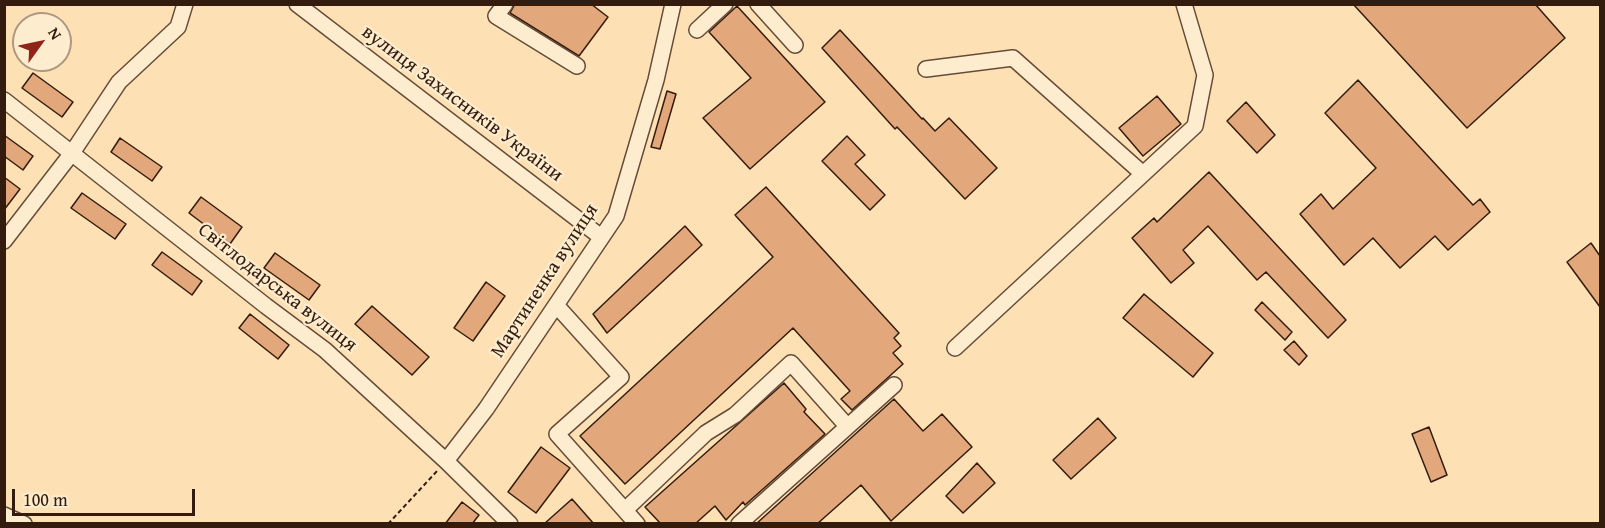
<!DOCTYPE html>
<html>
<head>
<meta charset="utf-8">
<style>
	body { margin:0 }
	#map { position:relative; width:1605px; height:528px; overflow:hidden; background:#fde1b4; font-family:"Gentium Book Plus",serif }
	canvas { display:block }
	.frame { position:absolute; inset:0; border:6px solid #331b0e; pointer-events:none }
	.north { position:absolute; left:12px; top:12px; width:60px; height:60px; box-sizing:border-box; background:#feecce; border:2px solid #ad9881; border-radius:50%; rotate:57deg; font-size:16px; font-weight:700; line-height:24px; text-align:center; color:#331b0e }
	.north::after { content:''; display:block; margin:auto; width:21px; height:27px; background:#8f2418; clip-path:polygon(50% 0,100% 100%,50% 72%,0 100%) }
	.scale { position:absolute; left:12px; top:489px; width:183px; height:27px; box-sizing:border-box; border:3px solid #331b0e; border-top:0; padding-left:8px; font-size:18px; line-height:21px; white-space:nowrap; color:#331b0e; -webkit-text-stroke:4px #feecce; paint-order:stroke }
</style>
</head>
<body>
<div id="map">
<canvas width="1605" height="528"></canvas>
<div class="frame"></div>
<div class="north">N</div>
<div class="scale">100 m</div>
</div>
<script>
const ctx = document.querySelector('canvas').getContext('2d');
ctx.lineJoin = 'round';
function fill(path, color) { ctx.fillStyle = color; ctx.fill(path, 'evenodd'); }
function trace(path, color, width, dash) { ctx.strokeStyle = color; ctx.lineWidth = width; ctx.lineCap = dash ? 'butt' : 'round'; ctx.setLineDash(dash || []); ctx.stroke(path); }
function drawText(font, color, halo, rows, align = 'center') {
  ctx.font = font + ' "Gentium Book Plus",serif'; ctx.lineWidth = 4.5; ctx.setLineDash([]); ctx.textBaseline = 'middle'; ctx.strokeStyle = halo; ctx.fillStyle = color; for (const [text, x, y, turn = 0] of rows) {
    ctx.save(); ctx.translate(x, y); ctx.rotate((+turn || 0) * Math.PI / 180); ctx.textAlign = isNaN(turn) ? turn : align; if (halo) ctx.strokeText(text, 0, 0); ctx.fillText(text, 0, 0); ctx.restore();
  }
}
const building = new Path2D(`
	M 515,4 L 591,4 L 608,17 L 579,56 L 510,13 Z
	M 1353,4 L 1535,4 L 1565,38 L 1467,128 Z
	M 737,6 L 825,102 L 750,169 L 703,118 L 751,78 L 709,32 Z
	M 840,30 L 922,119 L 923,118 L 935,131 L 949,118 L 997,168 L 965,199 L 897,127 L 895,129 L 822,48 Z
	M 33,73 L 73,102 L 62,117 L 22,88 Z
	M 1358,80 L 1473,205 L 1480,199 L 1490,212 L 1448,250 L 1435,236 L 1400,268 L 1373,238 L 1344,265 L 1300,214 L 1321,194 L 1333,209 L 1376,168 L 1325,113 Z
	M 667,91 L 676,94 L 660,149 L 651,147 Z
	M 1157,96 L 1181,124 L 1143,156 L 1119,128 Z
	M 1246,102 L 1275,135 L 1257,153 L 1227,121 Z
	M 4,135 L 33,156 L 23,170 L 4,156 Z
	M 847,136 L 865,155 L 855,164 L 885,195 L 870,210 L 822,161 Z
	M 120,138 L 162,167 L 152,181 L 111,152 Z
	M 1209,172 L 1346,320 L 1328,338 L 1266,272 L 1257,280 L 1208,226 L 1183,250 L 1194,263 L 1171,283 L 1132,238 L 1154,218 L 1157,222 Z
	M 4,177 L 20,189 L 4,210 Z
	M 766,187 L 899,333 L 894,338 L 901,346 L 893,353 L 903,364 L 852,410 L 841,399 L 850,391 L 793,328 L 625,484 L 580,436 L 773,257 L 735,215 Z
	M 82,193 L 126,224 L 115,239 L 71,208 Z
	M 201,197 L 242,227 L 230,244 L 189,213 Z
	M 685,226 L 702,245 L 607,333 L 593,314 Z
	M 1591,243 L 1600,256 L 1600,307 L 1567,262 Z
	M 162,252 L 202,281 L 192,295 L 152,265 Z
	M 275,253 L 320,285 L 309,300 L 264,268 Z
	M 486,282 L 505,296 L 473,341 L 454,328 Z
	M 1144,294 L 1213,353 L 1193,377 L 1123,318 Z
	M 1262,302 L 1292,332 L 1285,340 L 1255,310 Z
	M 372,306 L 429,357 L 412,375 L 355,324 Z
	M 250,314 L 289,345 L 278,359 L 239,328 Z
	M 1294,341 L 1307,356 L 1299,365 L 1284,350 Z
	M 784,383 L 806,409 L 804,412 L 825,434 L 745,505 L 743,502 L 726,520 L 715,506 L 695,524 L 661,524 L 645,507 Z
	M 894,399 L 923,431 L 942,414 L 972,447 L 891,521 L 861,485 L 817,524 L 756,524 Z
	M 1098,418 L 1116,438 L 1071,479 L 1053,460 Z
	M 1429,427 L 1447,475 L 1431,482 L 1412,434 Z
	M 541,447 L 570,468 L 536,513 L 508,492 Z
	M 977,463 L 995,483 L 963,513 L 946,496 Z
	M 572,499 L 594,524 L 544,524 Z
	M 462,502 L 479,515 L 472,524 L 445,524 Z`);
fill(building, '#e2a87b');
trace(building, '#331b0e', 1.5);
const minor = new Path2D(`
	M 297,4 L 601,237
	M 505,4 L 496,16 L 577,66
	M 758,4 L 795,45
	M 697,30 L 725,4
	M 926,69 L 1013,58 L 1143,174
	M 4,100 L 266,306 L 325,350 L 446,461 L 510,524
	M 4,241 L 72,153 L 119,82 L 178,27 L 185,4
	M 556,305 L 621,377 L 557,434 L 637,524
	M 955,348 L 1195,126 L 1205,75 L 1184,4
	M 446,461 L 486,409 L 616,216 L 656,80 L 673,4
	M 625,510 L 706,433 L 735,415 L 791,363 L 847,426
	M 4,515 L 24,524
	M 739,524 L 894,385`);
trace(minor, '#664c38', 18);
trace(new Path2D(`
	M 388,524 L 438,470`), '#331b0e', 2, [4.5, 3]);
trace(minor, '#feecce', 15);
drawText('20px', '#331b0e', '#feecce', [
	["вулиця Захисників України",462,104,37],
	["Мартиненка вулиця",545,281,-57],
	["Світлодарська вулиця",277,288,38]
]);
</script>
</body>
</html>
